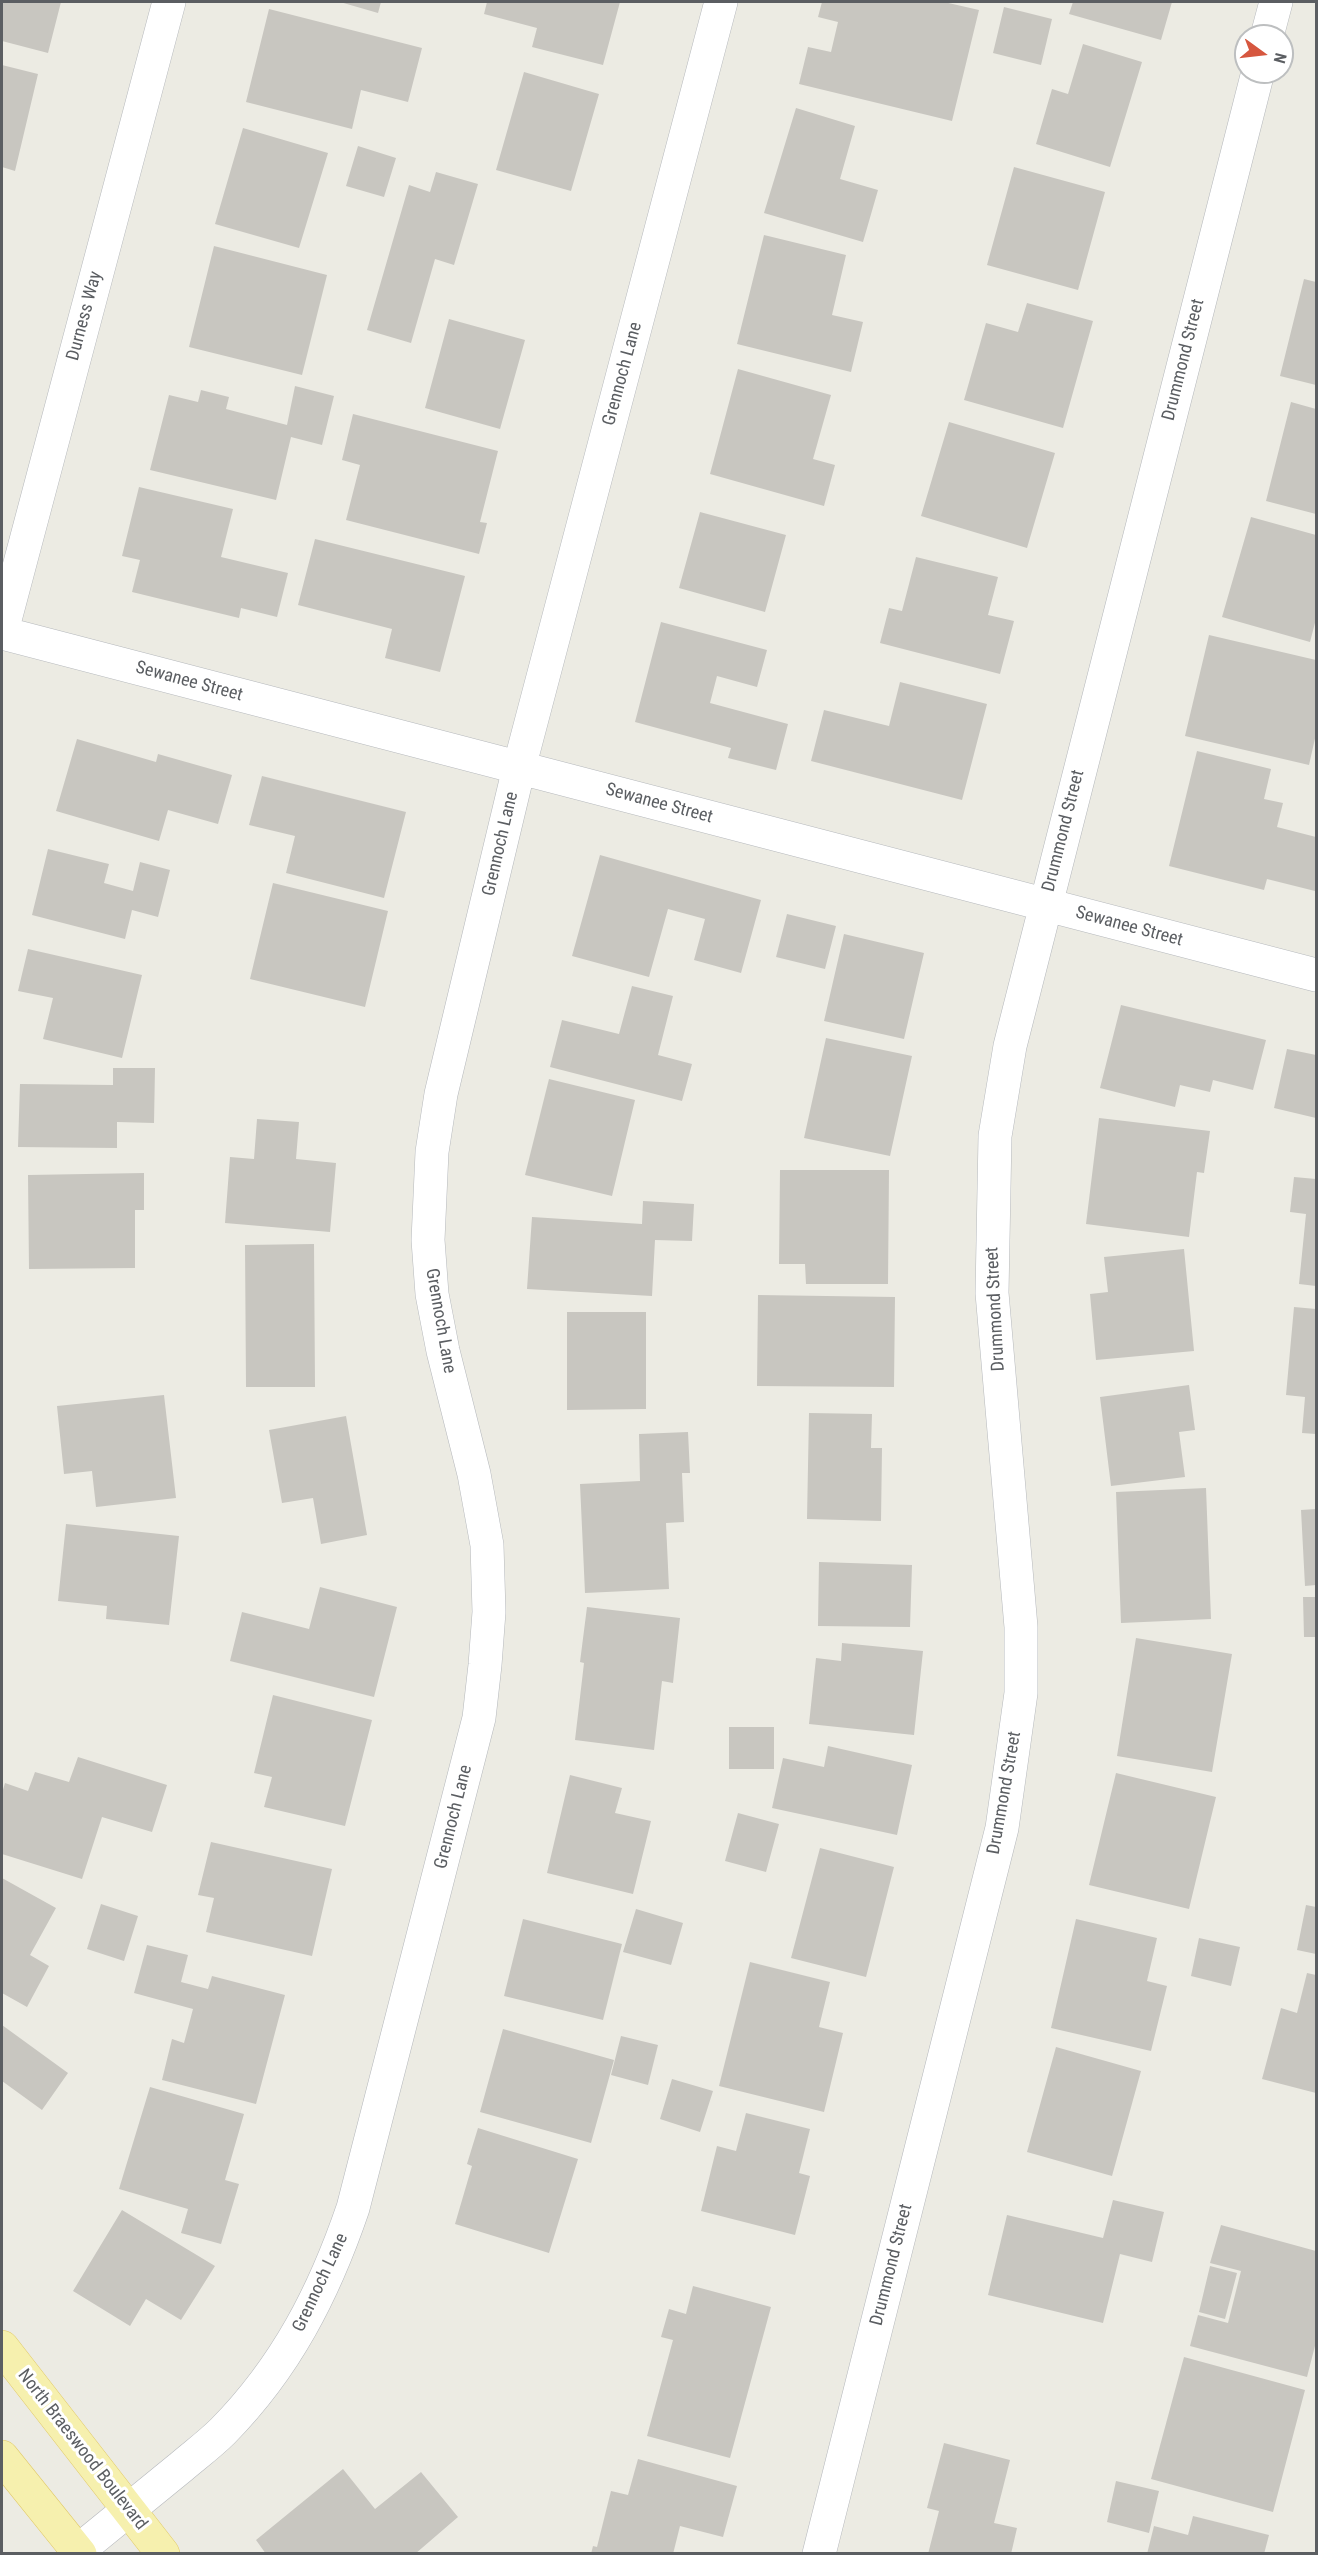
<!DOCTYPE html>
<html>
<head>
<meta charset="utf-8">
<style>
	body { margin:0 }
	#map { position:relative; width:1318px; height:2555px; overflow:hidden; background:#ecebe3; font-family:"Roboto Condensed",sans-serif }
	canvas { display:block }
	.frame { position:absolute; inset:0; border:3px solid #5b5e62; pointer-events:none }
	.north { position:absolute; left:1234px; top:24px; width:60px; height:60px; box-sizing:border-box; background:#fff; border:2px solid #bdbfc0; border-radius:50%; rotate:105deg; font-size:16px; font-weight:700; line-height:24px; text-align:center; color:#5b5e62 }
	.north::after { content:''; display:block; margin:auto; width:21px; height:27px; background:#d6573f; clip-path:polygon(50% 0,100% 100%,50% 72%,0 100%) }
</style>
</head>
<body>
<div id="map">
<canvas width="1318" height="2555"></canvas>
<div class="frame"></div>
<div class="north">N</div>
</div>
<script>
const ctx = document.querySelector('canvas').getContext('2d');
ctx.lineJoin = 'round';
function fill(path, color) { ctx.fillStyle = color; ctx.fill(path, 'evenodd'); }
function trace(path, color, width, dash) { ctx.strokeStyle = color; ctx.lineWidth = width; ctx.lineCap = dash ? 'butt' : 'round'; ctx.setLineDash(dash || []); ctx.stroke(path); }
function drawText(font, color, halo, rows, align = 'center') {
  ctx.font = font + ' "Roboto Condensed",sans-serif'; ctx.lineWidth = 6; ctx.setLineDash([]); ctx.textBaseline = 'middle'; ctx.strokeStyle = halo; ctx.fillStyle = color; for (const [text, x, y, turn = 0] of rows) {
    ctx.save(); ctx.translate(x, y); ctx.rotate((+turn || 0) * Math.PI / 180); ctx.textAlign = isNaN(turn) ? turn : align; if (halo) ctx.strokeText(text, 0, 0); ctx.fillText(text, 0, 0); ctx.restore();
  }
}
fill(new Path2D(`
	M 2,2 L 61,2 L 48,53 L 2,41 Z
	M 340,2 L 381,2 L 378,13 Z
	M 487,2 L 620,2 L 603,65 L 532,47 L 537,28 L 484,14 Z
	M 822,2 L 944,2 L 979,10 L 952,121 L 799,84 L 808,47 L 831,52 L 838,22 L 818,17 Z
	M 1073,2 L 1172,2 L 1161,40 L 1069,14 Z
	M 1004,7 L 1052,19 L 1041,65 L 993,53 Z
	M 269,9 L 422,48 L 408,102 L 361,90 L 352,129 L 246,102 Z
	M 1083,44 L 1142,62 L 1110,167 L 1036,144 L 1052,89 L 1068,94 Z
	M 2,65 L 38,74 L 15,171 L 2,167 Z
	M 524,72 L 599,94 L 571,191 L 496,170 Z
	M 796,108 L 855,126 L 840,179 L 878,190 L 863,242 L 764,213 Z
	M 243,128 L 328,153 L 299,248 L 215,224 Z
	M 358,146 L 396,158 L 384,197 L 346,186 Z
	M 1014,167 L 1105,192 L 1078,290 L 987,265 Z
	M 436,172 L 478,184 L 454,265 L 435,259 L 411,343 L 367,330 L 409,185 L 430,192 Z
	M 764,235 L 846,255 L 832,315 L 863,322 L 851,372 L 737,344 Z
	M 214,246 L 327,275 L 302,375 L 189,347 Z
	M 1304,279 L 1316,282 L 1316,385 L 1280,376 Z
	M 1027,303 L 1093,321 L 1063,428 L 964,400 L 986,323 L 1018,332 Z
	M 449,319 L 525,340 L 500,429 L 425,408 Z
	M 738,369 L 831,395 L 813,459 L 835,465 L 824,506 L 710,474 Z
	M 295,386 L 334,396 L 322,445 L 291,437 L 276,500 L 150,470 L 169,395 L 198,402 L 201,390 L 229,397 L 226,409 L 287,425 Z
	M 1291,402 L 1316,409 L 1316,514 L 1266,501 Z
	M 353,414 L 498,451 L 480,522 L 487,523 L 479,554 L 346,520 L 360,465 L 342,460 Z
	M 949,422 L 1055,453 L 1027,548 L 921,516 Z
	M 139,487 L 233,509 L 221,557 L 288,573 L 277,617 L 241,608 L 239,618 L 132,592 L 140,560 L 122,556 Z
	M 700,512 L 786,535 L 765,612 L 679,588 Z
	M 1251,517 L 1316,535 L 1316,619 L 1310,642 L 1222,617 Z
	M 315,539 L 465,576 L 440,672 L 385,658 L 392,629 L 298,605 Z
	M 916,557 L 998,577 L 988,615 L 1014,621 L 1000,674 L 880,643 L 889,608 L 902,611 Z
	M 661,622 L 767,650 L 757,687 L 717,676 L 710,703 L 788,724 L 776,770 L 728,758 L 731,748 L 635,722 Z
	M 1209,635 L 1316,660 L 1316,734 L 1309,765 L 1185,736 Z
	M 900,682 L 987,704 L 962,800 L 811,761 L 824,710 L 889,726 Z
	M 77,739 L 156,762 L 158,754 L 232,775 L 218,824 L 168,810 L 159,841 L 56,811 Z
	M 1197,751 L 1271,769 L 1264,799 L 1283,803 L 1277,827 L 1316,837 L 1315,891 L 1267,879 L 1264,890 L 1169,866 Z
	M 262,776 L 406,812 L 384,898 L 286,873 L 295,836 L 249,825 Z
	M 48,849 L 109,864 L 104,883 L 133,891 L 140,862 L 170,870 L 158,917 L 132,910 L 125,939 L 32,915 Z
	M 600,855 L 761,900 L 741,973 L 694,960 L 705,919 L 668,909 L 649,977 L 572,956 Z
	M 273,883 L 388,911 L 365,1007 L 250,979 Z
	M 787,914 L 836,926 L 825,969 L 776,957 Z
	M 844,934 L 924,953 L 904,1039 L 824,1021 Z
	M 28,949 L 142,975 L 122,1058 L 43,1039 L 53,998 L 18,991 Z
	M 632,986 L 673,996 L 658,1055 L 692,1064 L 682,1101 L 550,1067 L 562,1020 L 619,1034 Z
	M 1121,1005 L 1266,1040 L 1253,1090 L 1213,1080 L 1210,1092 L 1180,1085 L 1175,1107 L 1100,1088 Z
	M 826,1038 L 912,1056 L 890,1156 L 804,1138 Z
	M 1287,1049 L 1316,1055 L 1316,1118 L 1274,1108 Z
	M 113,1068 L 155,1068 L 154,1123 L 117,1122 L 117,1148 L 18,1147 L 20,1084 L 113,1085 Z
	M 549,1079 L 635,1100 L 612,1196 L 525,1175 Z
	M 1099,1118 L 1210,1131 L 1204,1173 L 1197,1172 L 1189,1237 L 1086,1224 Z
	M 257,1119 L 299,1122 L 296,1159 L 336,1163 L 330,1232 L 225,1223 L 230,1157 L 254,1159 Z
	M 780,1170 L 889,1170 L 888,1284 L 806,1284 L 805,1264 L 779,1264 Z
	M 144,1173 L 144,1210 L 135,1210 L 135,1268 L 29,1269 L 28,1175 Z
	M 1294,1177 L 1316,1179 L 1316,1286 L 1299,1284 L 1306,1214 L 1290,1212 Z
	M 643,1201 L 694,1204 L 692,1241 L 655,1240 L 652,1296 L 527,1289 L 532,1217 L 642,1224 Z
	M 314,1244 L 315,1387 L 246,1387 L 245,1245 Z
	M 1184,1249 L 1194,1351 L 1096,1360 L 1090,1294 L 1108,1292 L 1104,1257 Z
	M 758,1295 L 895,1297 L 894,1387 L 757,1386 Z
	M 1294,1307 L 1316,1309 L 1316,1434 L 1302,1433 L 1305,1397 L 1286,1395 Z
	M 567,1312 L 646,1312 L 646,1409 L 567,1410 Z
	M 1189,1385 L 1195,1430 L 1179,1432 L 1185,1477 L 1111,1486 L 1100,1397 Z
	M 164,1395 L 176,1498 L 96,1507 L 92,1471 L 64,1474 L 57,1406 Z
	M 809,1413 L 872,1414 L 871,1448 L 882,1448 L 881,1521 L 807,1519 Z
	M 346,1416 L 367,1535 L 321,1544 L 313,1498 L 282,1503 L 269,1430 Z
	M 688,1432 L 690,1473 L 682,1473 L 684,1522 L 666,1523 L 669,1589 L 585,1593 L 580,1484 L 640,1481 L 639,1434 Z
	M 1206,1488 L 1211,1619 L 1121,1623 L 1116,1492 Z
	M 1316,1509 L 1316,1585 L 1305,1586 L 1301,1510 Z
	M 66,1524 L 179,1536 L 169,1625 L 106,1619 L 107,1606 L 58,1601 Z
	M 819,1562 L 912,1565 L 910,1627 L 818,1626 Z
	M 320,1587 L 397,1607 L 374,1697 L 230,1661 L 242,1612 L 309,1629 Z
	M 1303,1597 L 1316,1597 L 1316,1637 L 1304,1637 Z
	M 587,1607 L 680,1618 L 673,1683 L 662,1681 L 654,1750 L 575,1740 L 584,1663 L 580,1662 Z
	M 1136,1638 L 1232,1654 L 1212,1772 L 1117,1756 Z
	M 842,1643 L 923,1651 L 914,1735 L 809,1724 L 816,1658 L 841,1661 Z
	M 273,1695 L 372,1720 L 345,1826 L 264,1807 L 272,1777 L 254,1773 Z
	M 729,1727 L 774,1727 L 774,1769 L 729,1769 Z
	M 828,1746 L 912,1765 L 897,1835 L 772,1808 L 783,1758 L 824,1767 Z
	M 78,1757 L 167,1785 L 152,1832 L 102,1817 L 82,1879 L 2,1854 L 2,1793 L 5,1783 L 28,1791 L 35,1772 L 69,1782 Z
	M 1116,1773 L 1216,1797 L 1189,1909 L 1089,1885 Z
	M 570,1775 L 622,1788 L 615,1813 L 651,1821 L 633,1894 L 547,1873 Z
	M 738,1813 L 779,1824 L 766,1872 L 725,1861 Z
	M 211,1842 L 332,1869 L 312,1956 L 206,1932 L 214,1898 L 198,1895 Z
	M 820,1848 L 894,1867 L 866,1977 L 791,1958 Z
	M 2,1878 L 56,1908 L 30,1955 L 49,1966 L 27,2007 L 2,1993 Z
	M 101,1904 L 138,1916 L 124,1961 L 87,1949 Z
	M 1306,1905 L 1316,1907 L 1316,1954 L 1297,1950 Z
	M 636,1909 L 683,1923 L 671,1965 L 623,1952 Z
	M 523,1919 L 622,1944 L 603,2020 L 504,1996 Z
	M 1076,1919 L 1157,1938 L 1147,1981 L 1167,1986 L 1151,2051 L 1051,2028 Z
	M 1199,1938 L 1240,1947 L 1231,1986 L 1191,1976 Z
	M 147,1945 L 188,1955 L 181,1982 L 208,1989 L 212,1976 L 285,1995 L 256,2104 L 162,2080 L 172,2039 L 184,2043 L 193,2009 L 134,1993 Z
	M 750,1962 L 830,1982 L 819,2027 L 843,2033 L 824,2112 L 719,2086 Z
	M 1307,1973 L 1316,1975 L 1316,2093 L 1262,2079 L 1281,2008 L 1297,2013 Z
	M 2,2025 L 68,2073 L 42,2110 L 2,2081 Z
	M 503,2029 L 614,2060 L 591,2143 L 480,2112 Z
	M 621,2036 L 658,2045 L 648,2085 L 611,2075 Z
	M 1056,2047 L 1141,2071 L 1112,2176 L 1027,2152 Z
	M 672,2079 L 713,2091 L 700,2132 L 660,2119 Z
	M 150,2087 L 244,2114 L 225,2180 L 239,2184 L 221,2244 L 181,2233 L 188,2209 L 119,2189 Z
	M 746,2113 L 810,2129 L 799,2173 L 810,2176 L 795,2235 L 701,2211 L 717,2146 L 736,2151 Z
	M 478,2128 L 578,2159 L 549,2253 L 455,2224 L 472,2166 L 467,2164 Z
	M 1113,2200 L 1164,2212 L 1152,2262 L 1120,2254 L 1103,2323 L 988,2295 L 1007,2215 L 1103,2238 Z
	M 122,2210 L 215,2266 L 181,2320 L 146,2299 L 130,2326 L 73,2291 Z
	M 1221,2225 L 1316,2251 L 1316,2342 L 1307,2377 L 1190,2346 L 1198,2315 L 1228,2323 L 1241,2271 L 1210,2263 Z
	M 1210,2266 L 1237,2273 L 1225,2319 L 1199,2312 Z
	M 693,2286 L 771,2307 L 730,2458 L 647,2436 L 673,2340 L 661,2337 L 669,2309 L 686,2314 Z
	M 1184,2357 L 1305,2390 L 1273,2512 L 1151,2479 Z
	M 944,2443 L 1010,2460 L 994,2523 L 1017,2528 L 1011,2554 L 928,2554 L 939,2511 L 927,2508 Z
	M 638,2459 L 737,2486 L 723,2537 L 680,2526 L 673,2554 L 591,2554 L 593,2546 L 597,2547 L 611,2491 L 628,2495 Z
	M 343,2469 L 375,2509 L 421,2472 L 458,2517 L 415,2554 L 266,2554 L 256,2540 Z
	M 1116,2481 L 1159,2491 L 1149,2533 L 1107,2522 Z
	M 1193,2516 L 1269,2535 L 1264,2554 L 1147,2554 L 1154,2526 L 1188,2535 Z`), '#c8c6c0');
const minor = new Path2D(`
	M 1267,36 L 1276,2
	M 2,631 L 169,2
	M 2,633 L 1316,975
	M 78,2551 C 112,2523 147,2495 181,2467 C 195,2455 210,2444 223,2431 C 286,2367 324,2293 353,2208 L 479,1718 L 485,1665 L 489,1612 L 487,1545 L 474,1474 L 443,1351 L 432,1294 L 428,1240 L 432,1152 L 441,1094 L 519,768 L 721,2
	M 819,2554 L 1002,1828 L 1021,1693 L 1021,1627 L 992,1293 L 995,1136 L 1010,1046 L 1258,72`);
const major = new Path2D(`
	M 2,2347 L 163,2554
	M 2,2457 L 80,2554`);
trace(minor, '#b5b8bc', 34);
trace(major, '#e1c967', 34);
trace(minor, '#fff', 33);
trace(major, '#f6f0ae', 33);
drawText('18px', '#5b5e62', '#fff', [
	["Durness Way",85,316,-75],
	["Drummond Street",1184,360,-76],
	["Grennoch Lane",623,374,-75],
	["Sewanee Street",189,682,15],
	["Sewanee Street",659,804,15],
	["Drummond Street",1064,831,-76],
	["Grennoch Lane",501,844,-77],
	["Sewanee Street",1129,927,15],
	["Drummond Street",996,1309,-93],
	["Grennoch Lane",440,1321,80],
	["Drummond Street",1005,1793,-80],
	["Grennoch Lane",454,1817,-76],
	["Drummond Street",892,2265,-76],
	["Grennoch Lane",321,2283,-65],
	["North Braeswood Boulevard",82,2450,52]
]);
</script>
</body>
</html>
